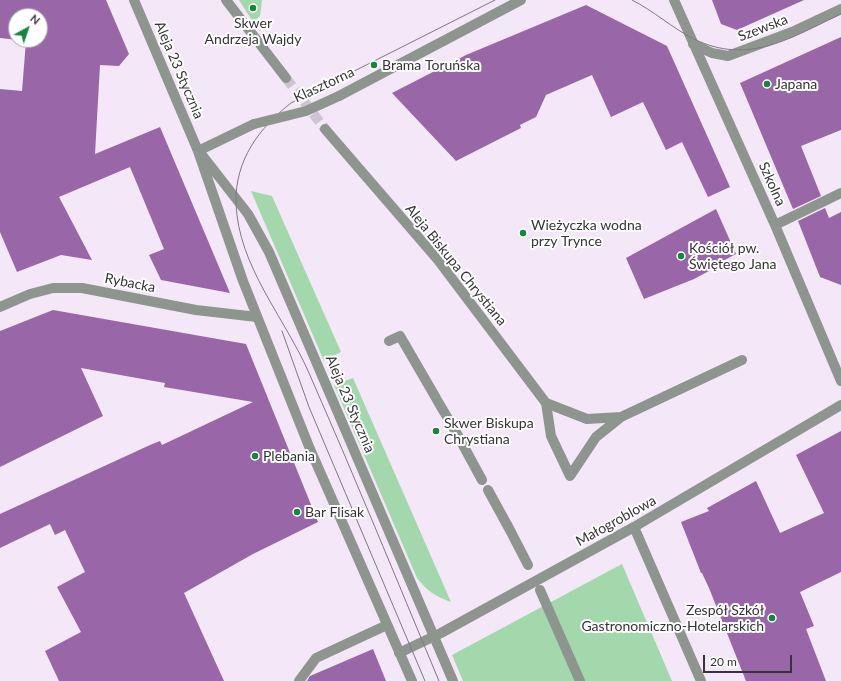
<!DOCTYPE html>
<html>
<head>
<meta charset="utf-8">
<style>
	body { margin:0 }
	#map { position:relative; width:841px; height:681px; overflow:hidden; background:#f4e7f7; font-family:Lato,sans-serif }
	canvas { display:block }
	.north { position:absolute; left:8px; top:8px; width:40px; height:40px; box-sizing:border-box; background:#fff; border:1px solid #afadb0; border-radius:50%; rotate:40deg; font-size:11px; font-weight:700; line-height:16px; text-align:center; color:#373339 }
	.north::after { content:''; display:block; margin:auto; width:14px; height:18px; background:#17863d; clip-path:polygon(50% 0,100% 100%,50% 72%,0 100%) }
	.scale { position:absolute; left:703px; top:655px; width:89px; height:18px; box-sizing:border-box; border:2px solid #373339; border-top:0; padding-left:5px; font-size:12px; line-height:14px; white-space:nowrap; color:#373339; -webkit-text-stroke:3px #fff; paint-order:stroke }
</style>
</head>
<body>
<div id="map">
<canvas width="841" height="681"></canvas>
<div class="north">N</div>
<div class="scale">20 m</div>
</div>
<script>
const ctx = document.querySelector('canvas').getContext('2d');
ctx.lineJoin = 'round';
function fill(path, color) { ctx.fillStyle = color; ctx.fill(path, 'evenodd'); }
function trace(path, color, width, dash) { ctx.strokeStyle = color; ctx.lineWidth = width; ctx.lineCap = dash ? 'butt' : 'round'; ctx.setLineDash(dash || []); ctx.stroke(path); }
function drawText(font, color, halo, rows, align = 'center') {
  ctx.font = font + ' Lato,sans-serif'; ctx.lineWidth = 4; ctx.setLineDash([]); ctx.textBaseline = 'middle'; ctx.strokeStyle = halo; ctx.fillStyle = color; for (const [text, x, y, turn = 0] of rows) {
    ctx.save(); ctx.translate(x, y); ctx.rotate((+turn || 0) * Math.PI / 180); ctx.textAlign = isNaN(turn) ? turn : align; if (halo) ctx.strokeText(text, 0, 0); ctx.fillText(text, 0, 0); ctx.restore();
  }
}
fill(new Path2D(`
	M 239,0 L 262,0 L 260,16 L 253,22 Z
	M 251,191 L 272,196 L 341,352 L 324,361 Z
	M 353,378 L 451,602 C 436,597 426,590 417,578 L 334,385 Z
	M 622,564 L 672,681 L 463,681 L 452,655 Z`), '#a3d8ac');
fill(new Path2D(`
	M 0,0 L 106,0 L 129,54 L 119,66 L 100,65 L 95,154 L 160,127 L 230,293 L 161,280 L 149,255 L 164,249 L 130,167 L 59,197 L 92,260 L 61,255 L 17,272 L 0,232 L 0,89 L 22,91 L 26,41 L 0,38 ZM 16,16 L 40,16 L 40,40 L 16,40 Z
	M 712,0 L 804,0 L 737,30 L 721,24 Z
	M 586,5 L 667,46 L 730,187 L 708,197 L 682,142 L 666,150 L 643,102 L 611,117 L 592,75 L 546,95 L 536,117 L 520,125 L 521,128 L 456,161 L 392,93 L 466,55 Z
	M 841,37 L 841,130 L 801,146 L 821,196 L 793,209 L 740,83 Z
	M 825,208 L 829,218 L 841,212 L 841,285 L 820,277 L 798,221 Z
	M 716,209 L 736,254 L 721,262 L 722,264 L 694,279 L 644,299 L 626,258 Z
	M 53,310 L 246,344 L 318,522 L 253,554 L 184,593 L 224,681 L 59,681 L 45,651 L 81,632 L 57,587 L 85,572 L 65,530 L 55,535 L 50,524 L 0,548 L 0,514 L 150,445 L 160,441 L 162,445 L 253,402 L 164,387 L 165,383 L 81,368 L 103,416 L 0,467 L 0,331 Z
	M 841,431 L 841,572 L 800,592 L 814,626 L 806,629 L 826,681 L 746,681 L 709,588 L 702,573 L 701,573 L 681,522 L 709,511 L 707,508 L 756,481 L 780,533 L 824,513 L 796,455 Z
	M 373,649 L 386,681 L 307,681 L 310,676 Z`), '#9967a8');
trace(new Path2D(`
	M 286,78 L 325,129`), '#cec3d1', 10, [10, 5]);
trace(new Path2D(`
	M 134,0 L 198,151 L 243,281 L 310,449 L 412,681
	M 226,0 L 286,78
	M 674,0 L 775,225 L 841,381
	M 693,44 L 712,53 L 728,56 L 792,32 L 841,9
	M 339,96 L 521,0
	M 325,129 L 438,260 L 546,403 L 587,419 L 621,417 L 742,360
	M 198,151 L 254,124
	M 202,155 L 248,214 L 269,252 L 453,681
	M 775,225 L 841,193
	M 0,307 L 30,294 L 53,288 L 82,288 L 196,310 L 257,317
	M 389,341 L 400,336 L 436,398
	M 437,400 L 456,432
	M 546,403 L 551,436 L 570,476 L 596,437 L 621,417
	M 457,434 L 482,480
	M 488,490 L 511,532
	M 634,527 L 701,681
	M 512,534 L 528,565
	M 540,590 L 580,681
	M 399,653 L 441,633 L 634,527 L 841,405
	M 299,681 L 316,658 L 387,625`), '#8e958f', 10);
trace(new Path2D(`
	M 632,0 C 654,11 672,28 694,39 C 749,66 792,37 841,14
	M 282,331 L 309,407 L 425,681
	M 439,681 C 396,578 354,475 309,373 C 285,318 238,266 236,203 C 235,160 259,128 291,103 L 495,0`), '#807882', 1);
trace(new Path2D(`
	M 254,124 L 306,111 L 339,96`), '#8e958f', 10);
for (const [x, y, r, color] of [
	[253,8,4,"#17863d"],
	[374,65,4,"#17863d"],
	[767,84,4,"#17863d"],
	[523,233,4,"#17863d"],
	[681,256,4,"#17863d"],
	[436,431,4,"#17863d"],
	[255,456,4,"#17863d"],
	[297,512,4,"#17863d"],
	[772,618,4,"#17863d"]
]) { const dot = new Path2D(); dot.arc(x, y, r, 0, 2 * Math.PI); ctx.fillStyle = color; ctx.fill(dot); trace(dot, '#fff', 1.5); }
drawText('14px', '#373339', '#fff', [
	["Skwer",253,23,"center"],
	["Andrzeja Wajdy",253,39,"center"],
	["Brama Toruńska",382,65],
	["Japana",775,84],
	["Wieżyczka wodna",531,225],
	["przy Trynce",531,241],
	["Kościół pw.",689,248],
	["Świętego Jana",689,264],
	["Skwer Biskupa",444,423],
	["Chrystiana",444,439],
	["Plebania",263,456],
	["Bar Flisak",305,512],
	["Zespół Szkół",764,610,"right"],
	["Gastronomiczno-Hotelarskich",764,626,"right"]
], 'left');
drawText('14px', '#373339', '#fff', [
	["Szewska",763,28,-21],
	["Aleja 23 Stycznia",179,70,67],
	["Klasztorna",324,85,-25],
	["Szkolna",772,184,66],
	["Aleja Biskupa Chrystiana",456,265,51],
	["Rybacka",130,283,11],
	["Aleja 23 Stycznia",350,404,67],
	["Małogroblowa",616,521,-29]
]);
</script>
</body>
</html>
